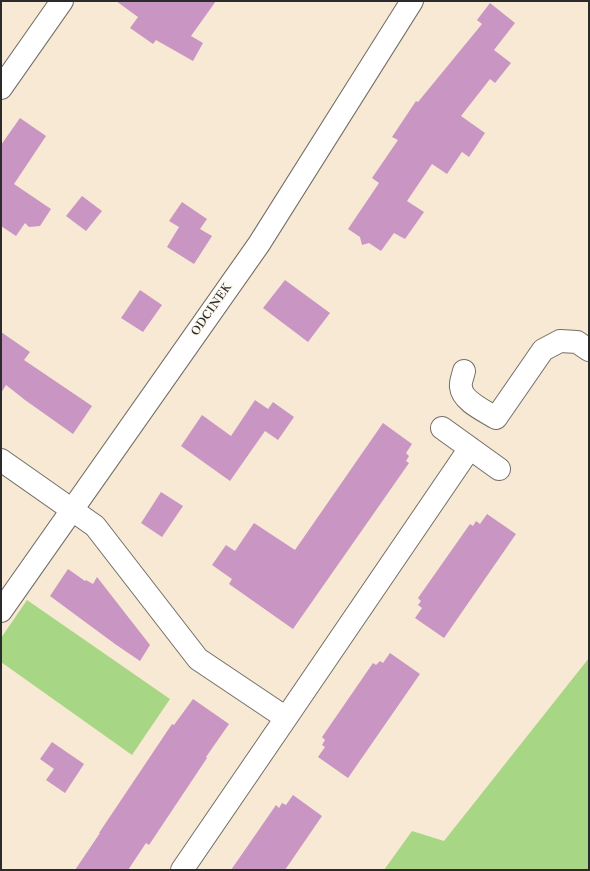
<!DOCTYPE html>
<html>
<head>
<meta charset="utf-8">
<style>
	body { margin:0 }
	#map { position:relative; width:590px; height:871px; overflow:hidden; background:#f7e9d4; font-family:"IM FELL Double Pica",serif }
	canvas { display:block }
	.frame { position:absolute; inset:0; border:2px solid #2b2b2b; pointer-events:none }
</style>
</head>
<body>
<div id="map">
<canvas width="590" height="871"></canvas>
<div class="frame"></div>
</div>
<script>
const ctx = document.querySelector('canvas').getContext('2d');
ctx.lineJoin = 'round';
function fill(path, color) { ctx.fillStyle = color; ctx.fill(path, 'evenodd'); }
function trace(path, color, width, dash) { ctx.strokeStyle = color; ctx.lineWidth = width; ctx.lineCap = dash ? 'butt' : 'round'; ctx.setLineDash(dash || []); ctx.stroke(path); }
function drawText(font, color, halo, rows, align = 'center') {
  ctx.font = font + ' "IM FELL Double Pica",serif'; ctx.lineWidth = 3; ctx.setLineDash([]); ctx.textBaseline = 'middle'; ctx.strokeStyle = halo; ctx.fillStyle = color; for (const [text, x, y, turn = 0] of rows) {
    ctx.save(); ctx.translate(x, y); ctx.rotate((+turn || 0) * Math.PI / 180); ctx.textAlign = isNaN(turn) ? turn : align; if (halo) ctx.strokeText(text, 0, 0); ctx.fillText(text, 0, 0); ctx.restore();
  }
}
fill(new Path2D(`
	M 27,600 L 170,699 L 132,755 L 1,662 L 1,638 Z
	M 589,658 L 589,870 L 384,870 L 412,831 L 444,841 Z`), '#a7d684');
fill(new Path2D(`
	M 116,1 L 216,1 L 191,36 L 203,43 L 193,61 L 156,40 L 153,44 L 130,28 L 138,17 Z
	M 490,3 L 515,23 L 494,50 L 511,63 L 495,83 L 490,79 L 461,116 L 485,133 L 469,157 L 462,152 L 447,174 L 432,164 L 407,201 L 424,212 L 405,239 L 394,233 L 381,251 L 369,243 L 362,245 L 360,237 L 348,229 L 379,183 L 372,178 L 398,140 L 392,137 L 416,101 L 418,102 L 482,24 L 477,20 Z
	M 20,118 L 46,136 L 14,184 L 51,209 L 40,226 L 29,227 L 25,223 L 16,236 L 1,226 L 1,145 Z
	M 82,196 L 102,211 L 86,231 L 66,216 Z
	M 182,202 L 207,219 L 200,229 L 212,236 L 194,264 L 167,247 L 179,227 L 169,221 Z
	M 285,280 L 330,313 L 308,342 L 263,308 Z
	M 140,290 L 162,305 L 143,332 L 121,318 Z
	M 1,332 L 30,352 L 24,360 L 92,406 L 73,434 L 25,400 L 6,385 L 1,393 Z
	M 255,400 L 268,409 L 273,402 L 294,417 L 278,440 L 265,431 L 230,481 L 181,446 L 202,415 L 231,436 Z
	M 383,423 L 412,444 L 406,453 L 409,456 L 406,461 L 409,463 L 293,629 L 229,584 L 232,579 L 212,565 L 226,545 L 235,551 L 254,523 L 295,550 Z
	M 161,492 L 183,506 L 162,537 L 141,523 Z
	M 487,514 L 516,534 L 444,638 L 415,618 L 422,608 L 418,605 L 421,601 L 418,598 L 470,524 L 473,526 L 476,521 L 480,524 Z
	M 68,569 L 85,581 L 86,580 L 93,584 L 97,577 L 150,645 L 140,661 L 115,644 L 50,596 Z
	M 390,653 L 420,674 L 348,778 L 318,757 L 325,747 L 322,745 L 325,740 L 322,737 L 373,663 L 376,665 L 380,661 L 383,663 Z
	M 193,699 L 229,724 L 206,757 L 207,758 L 149,845 L 146,843 L 128,870 L 75,870 L 100,833 L 99,833 L 172,724 L 174,725 Z
	M 52,742 L 84,764 L 65,793 L 46,780 L 54,769 L 40,759 Z
	M 293,795 L 322,816 L 285,870 L 231,870 L 276,805 L 279,808 L 282,803 L 286,805 Z`), '#c995c3');
const minor = new Path2D(`
	M 1,88 L 62,1
	M 464,371 C 463,376 460,382 461,387 C 462,401 485,411 496,418 L 543,350 L 560,341 L 577,342 L 589,350
	M 442,428 L 499,469
	M 1,460 L 95,526 L 198,659 L 286,718
	M 1,611 L 259,244 L 412,1
	M 182,870 L 286,718 L 470,448`);
trace(minor, '#726e66', 24);
trace(minor, '#fff', 22);
drawText('12px', '#2b2b2b', '#fbf7ec', [
	["ODCINEK",212,310,-55]
]);
</script>
</body>
</html>
